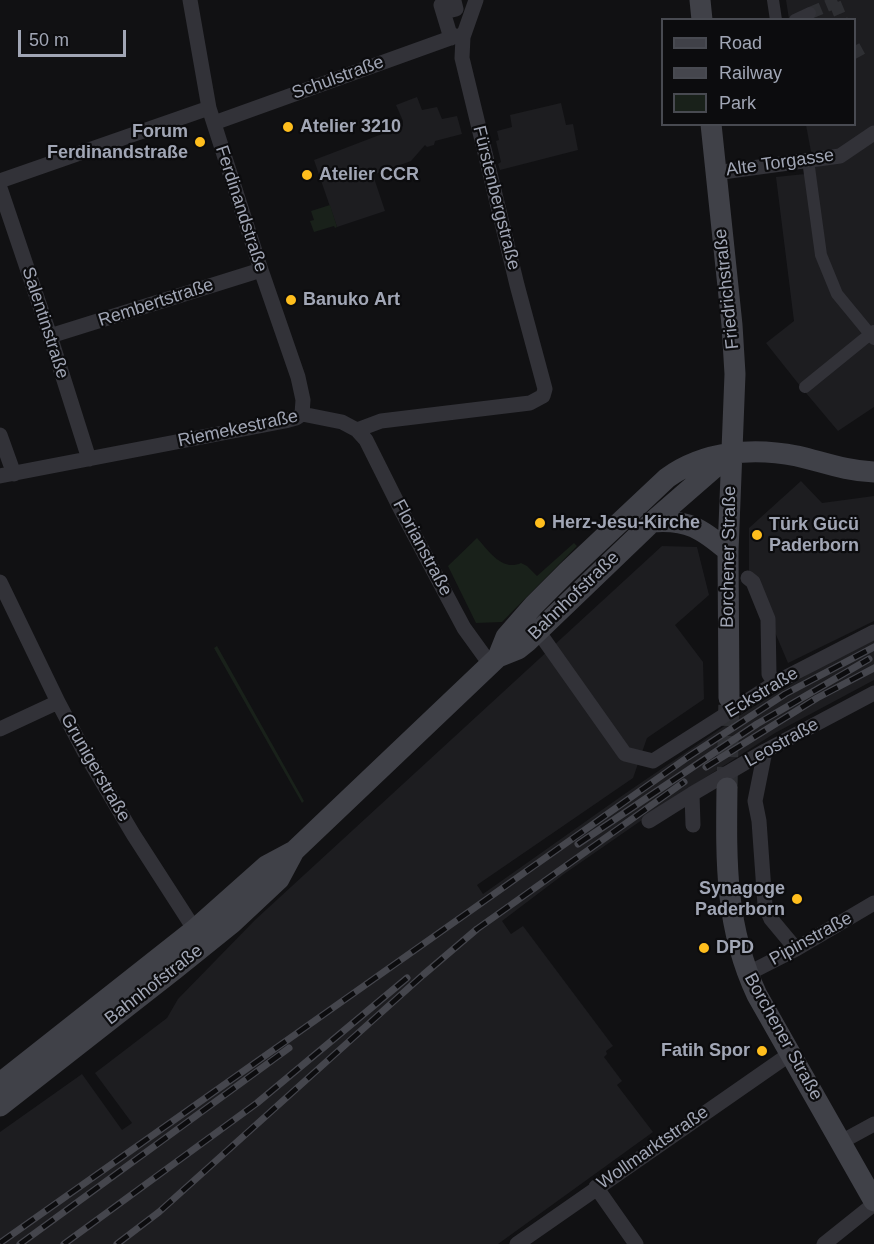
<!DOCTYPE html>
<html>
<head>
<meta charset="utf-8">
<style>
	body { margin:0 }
	#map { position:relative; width:874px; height:1244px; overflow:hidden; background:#111113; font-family:Arial,sans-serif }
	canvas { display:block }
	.legend { position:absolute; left:661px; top:18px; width:195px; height:108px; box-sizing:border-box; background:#0c0c0e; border:2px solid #484a51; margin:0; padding:8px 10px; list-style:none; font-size:18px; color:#a1a6b5 }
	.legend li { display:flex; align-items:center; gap:12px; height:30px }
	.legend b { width:30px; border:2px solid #484a51 }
	.scale { position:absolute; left:18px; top:30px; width:108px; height:27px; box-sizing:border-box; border:3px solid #a1a6b5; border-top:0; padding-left:8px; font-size:18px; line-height:21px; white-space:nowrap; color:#a1a6b5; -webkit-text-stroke:4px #0c0c0e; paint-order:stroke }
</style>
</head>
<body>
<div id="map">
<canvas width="874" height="1244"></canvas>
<ul class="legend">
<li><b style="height:8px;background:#404148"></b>Road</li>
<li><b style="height:8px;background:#45464d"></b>Railway</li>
<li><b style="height:16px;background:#19211a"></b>Park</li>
</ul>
<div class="scale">50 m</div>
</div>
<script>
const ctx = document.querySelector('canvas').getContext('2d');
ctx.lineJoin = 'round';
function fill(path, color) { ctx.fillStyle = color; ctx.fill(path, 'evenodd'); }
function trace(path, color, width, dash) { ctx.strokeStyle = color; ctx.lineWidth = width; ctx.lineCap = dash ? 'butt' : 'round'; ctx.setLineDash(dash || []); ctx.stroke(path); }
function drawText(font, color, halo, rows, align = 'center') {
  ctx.font = font + ' Arial,sans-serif'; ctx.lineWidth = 4.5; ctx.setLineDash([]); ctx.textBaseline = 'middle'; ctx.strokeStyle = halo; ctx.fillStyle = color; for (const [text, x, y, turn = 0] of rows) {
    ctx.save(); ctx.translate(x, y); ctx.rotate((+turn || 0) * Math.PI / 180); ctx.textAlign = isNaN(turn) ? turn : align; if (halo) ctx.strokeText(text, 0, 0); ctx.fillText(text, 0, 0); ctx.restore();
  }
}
fill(new Path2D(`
	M 786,0 L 874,0 L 874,407 L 838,431 L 801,387 L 766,343 L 794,321 L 776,177 L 815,173 L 806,125 L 854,124 L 854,20 L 789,19 Z
	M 417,97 L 422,110 L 437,107 L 442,119 L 457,116 L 462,134 L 435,141 L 434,145 L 427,147 L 425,145 L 411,161 L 373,175 L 385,211 L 337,227 L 314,160 L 403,126 L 403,121 L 396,105 Z
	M 561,103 L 566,125 L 573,124 L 578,150 L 500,170 L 498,164 L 501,162 L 496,141 L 499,140 L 497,131 L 512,127 L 510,115 Z
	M 801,481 L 822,503 L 874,496 L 874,621 L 788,663 L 749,571 L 749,528 Z
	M 662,546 L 697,547 L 709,595 L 675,625 L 703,662 L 704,699 L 647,738 L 633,778 L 477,885 L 483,894 L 626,793 L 748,710 L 825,664 L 874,639 L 874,680 L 775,733 L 681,793 L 564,874 L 502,921 L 511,934 L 523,926 L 613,1046 L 606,1051 L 607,1054 L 604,1057 L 622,1081 L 617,1085 L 653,1132 L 498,1244 L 0,1244 L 0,1132 L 82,1074 L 122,1130 L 132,1123 L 95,1073 L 167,1018 L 178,999 L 255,920 Z`), '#1d1d20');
fill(new Path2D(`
	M 330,205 L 337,227 L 335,228 L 334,226 L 314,232 L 310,221 L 314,220 L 311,211 Z
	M 477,538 C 488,550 502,572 521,563 L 527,566 L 537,576 L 574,543 L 577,546 L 502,622 L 476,623 L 448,566 Z
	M 217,646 L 304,801 L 302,803 L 214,648 Z`), '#19211a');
trace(new Path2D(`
	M 835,3 L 842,20
	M 810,13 L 841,0
	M 854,46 L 860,57`), '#2e2f33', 12, [12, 6]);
trace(new Path2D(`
	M 727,788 L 729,698`), '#2e2f33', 21, [21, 10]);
trace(new Path2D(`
	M 773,0 L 776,20
	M 795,20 L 810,13
	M 808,160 L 821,255 L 837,294 L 874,339
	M 805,387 L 874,331`), '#323238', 12);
trace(new Path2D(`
	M 190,0 L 209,108 L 261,270 L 298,377 L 303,400 L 302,414
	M 441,5 L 451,38
	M 444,12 L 456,9 L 454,1
	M 214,123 L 456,36 L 463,37
	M 715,173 L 840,156 L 874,133
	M 0,181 L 209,108
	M 0,188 L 50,336 L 89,459
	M 50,336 L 261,270
	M 357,430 L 381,421 L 530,403 L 543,396 L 545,389 L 517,285 L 462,58 L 463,37 L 476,0
	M 0,435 L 14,474
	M 0,476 L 285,421 L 296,418 L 302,414 L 342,422 L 357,430 L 366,440 L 400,508 L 464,628 L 490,664
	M 748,578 L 753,582 L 768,619 L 769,674 L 775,683
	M 0,582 L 58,702 L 85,753 L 133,834 L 200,938
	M 538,631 L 625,754 L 653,761 L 775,683 L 874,632
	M 0,729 L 58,702
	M 765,751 L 755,801 L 759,821 L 765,905 L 771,919 L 796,949
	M 649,821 L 692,794
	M 693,825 L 692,794 L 765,751 L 874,693
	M 747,974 L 796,949 L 874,903
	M 841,1142 L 874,1124
	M 596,1187 L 636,1244
	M 517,1244 L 790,1054
	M 824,1244 L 874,1204`), '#323238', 15);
trace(new Path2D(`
	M 700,0 L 702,20
	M 711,124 L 732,325 L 735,374 L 728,551 L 729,698
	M 652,522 C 688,519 702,529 728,551
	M 498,657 L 518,649 L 528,641 L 652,522 L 729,455
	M 727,788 C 726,862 725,927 757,995 L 874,1201
	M 0,1083 L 194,930 L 266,866 L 294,851
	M 0,1106 L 175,969 L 232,923 L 279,879 L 294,851 L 498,657 L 506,637 L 534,605 L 567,572 L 667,478 C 704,451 753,447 797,456 C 823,462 846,471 874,472`), '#404148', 21);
const rail = new Path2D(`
	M 706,767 L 817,698 L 874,668
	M 578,844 L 757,724 L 869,659
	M 0,1243 L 688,757 L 785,694 L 874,647
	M 20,1244 L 289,1048
	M 64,1244 L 257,1103 L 407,978
	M 117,1244 L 159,1212 L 423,975 L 477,929 L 684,782`);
trace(rail, '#45464d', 7);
trace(rail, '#0c0c0e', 4.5, [14]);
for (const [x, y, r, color] of [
	[288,127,6,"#ffbe1d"],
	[200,142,6,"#ffbe1d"],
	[307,175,6,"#ffbe1d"],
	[291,300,6,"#ffbe1d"],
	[540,523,6,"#ffbe1d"],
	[757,535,6,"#ffbe1d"],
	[797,899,6,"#ffbe1d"],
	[704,948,6,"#ffbe1d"],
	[762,1051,6,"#ffbe1d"]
]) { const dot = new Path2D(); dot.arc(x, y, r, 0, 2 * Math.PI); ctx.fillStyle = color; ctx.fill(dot); trace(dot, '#0c0c0e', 2); }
drawText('18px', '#a1a6b5', '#0c0c0e', [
	["Schulstraße",338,78,-20],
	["Alte Torgasse",780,163,-8],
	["Fürstenbergstraße",496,198,76],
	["Ferdinandstraße",241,209,72],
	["Friedrichstraße",727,289,-96],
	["Rembertstraße",156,303,-18],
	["Salentinstraße",45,323,72],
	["Riemekestraße",238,429,-12],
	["Florianstraße",422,548,62],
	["Borchener Straße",729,557,-89],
	["Bahnhofstraße",574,596,-44],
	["Eckstraße",762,693,-31],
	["Leostraße",782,743,-29],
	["Grunigerstraße",95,768,60],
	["Pipinstraße",811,939,-29],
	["Bahnhofstraße",154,985,-38],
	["Borchener Straße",783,1037,61],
	["Wollmarktstraße",653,1148,-35]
]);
drawText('bold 18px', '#a1a6b5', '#0c0c0e', [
	["Atelier 3210",300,127],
	["Forum",188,132,"right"],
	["Ferdinandstraße",188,153,"right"],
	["Atelier CCR",319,175],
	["Banuko Art",303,300],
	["Herz-Jesu-Kirche",552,523],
	["Türk Gücü",769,525],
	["Paderborn",769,546],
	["Synagoge",785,889,"right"],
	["Paderborn",785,910,"right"],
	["DPD",716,948],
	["Fatih Spor",750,1051,"right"]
], 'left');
</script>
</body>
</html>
